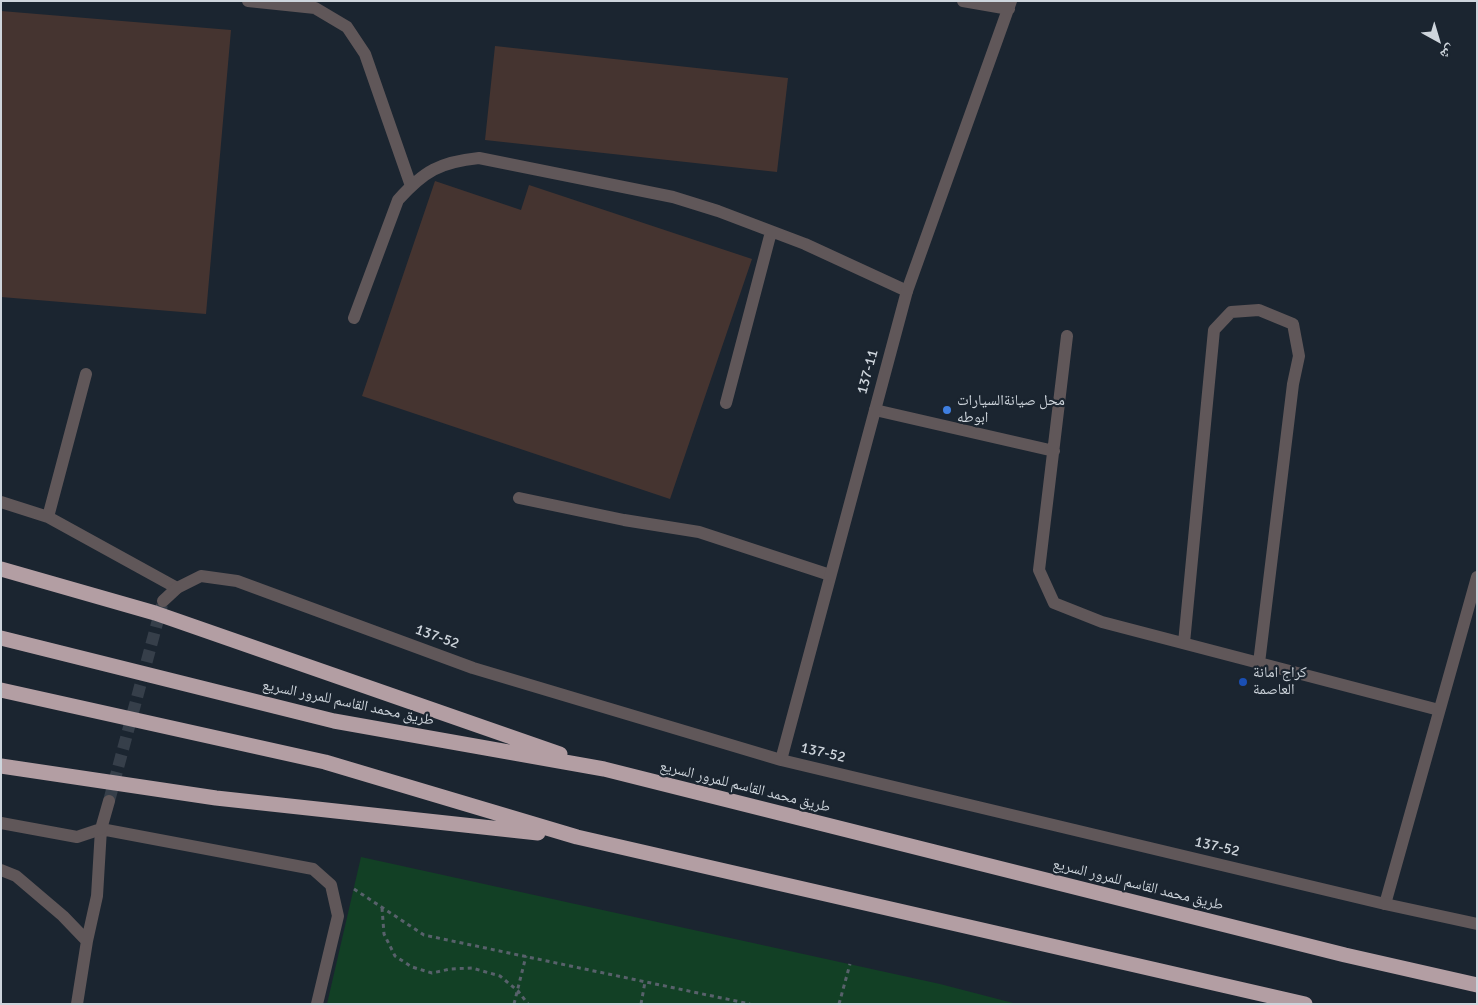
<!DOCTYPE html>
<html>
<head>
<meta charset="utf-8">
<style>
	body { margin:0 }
	#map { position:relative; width:1478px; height:1005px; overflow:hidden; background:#1b2530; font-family:Signika,"Noto Naskh Arabic",sans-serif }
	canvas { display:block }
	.frame { position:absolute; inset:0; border:2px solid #ced5dc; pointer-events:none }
	.north { position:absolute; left:1413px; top:15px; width:50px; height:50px; -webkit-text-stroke:4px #1b2530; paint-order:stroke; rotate:141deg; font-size:14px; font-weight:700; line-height:20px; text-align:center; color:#ced5dc }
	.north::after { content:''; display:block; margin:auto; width:18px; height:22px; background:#ced5dc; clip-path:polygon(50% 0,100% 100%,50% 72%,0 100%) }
</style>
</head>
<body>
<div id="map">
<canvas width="1478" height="1005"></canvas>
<div class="frame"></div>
<div class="north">ش</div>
</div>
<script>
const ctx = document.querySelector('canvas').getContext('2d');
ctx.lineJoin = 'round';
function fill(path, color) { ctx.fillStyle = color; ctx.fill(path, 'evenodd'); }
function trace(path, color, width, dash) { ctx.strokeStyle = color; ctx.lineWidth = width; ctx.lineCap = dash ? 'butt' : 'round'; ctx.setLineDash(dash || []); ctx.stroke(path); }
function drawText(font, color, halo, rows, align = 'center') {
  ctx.font = font + ' Signika,"Noto Naskh Arabic",sans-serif'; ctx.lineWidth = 4.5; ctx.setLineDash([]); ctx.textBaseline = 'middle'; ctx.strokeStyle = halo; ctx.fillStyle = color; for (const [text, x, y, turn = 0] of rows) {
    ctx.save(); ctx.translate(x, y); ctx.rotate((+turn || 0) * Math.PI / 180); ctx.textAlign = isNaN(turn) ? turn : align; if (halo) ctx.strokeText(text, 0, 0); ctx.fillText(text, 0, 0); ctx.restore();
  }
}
fill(new Path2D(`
	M 361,857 L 940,984 L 1017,1004 L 327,1004 Z`), '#124025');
fill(new Path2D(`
	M 1,11 L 231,30 L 206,314 L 1,297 Z
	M 495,46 L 788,78 L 777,172 L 485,140 Z
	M 435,181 L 521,210 L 529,185 L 752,259 L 670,499 L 362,396 Z`), '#453430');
trace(new Path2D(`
	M 109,801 L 162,605`), '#363f4a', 12, [12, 6]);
trace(new Path2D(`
	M 354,889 L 424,935 L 750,1004
	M 382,908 L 384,934 L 395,956 L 412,967 L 432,973 L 450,969 L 472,968 L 500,976 L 518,991 L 528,1004
	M 514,1004 L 526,956
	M 641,1004 L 645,982
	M 839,1004 L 850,964`), '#58616b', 3, [4, 4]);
trace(new Path2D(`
	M 248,1 L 315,8 L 347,27 L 365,54 L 411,186
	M 354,318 L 398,200 C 424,171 440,162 479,158 L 673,197 L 718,211 L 805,244 L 907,291
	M 1067,336 L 1039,570 L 1054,603 L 1102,622 L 1439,710
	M 726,403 L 771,232
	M 875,410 L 1054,451
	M 519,498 L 624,520 L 699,532 L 830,575
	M 1,502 L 48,517 L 177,588
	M 48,517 L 86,374
	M 1184,643 L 1214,330 L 1231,312 L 1259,310 L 1293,324 L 1299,356 L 1293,384 L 1259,663
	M 1,870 L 16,876 L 63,916 L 87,941
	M 1385,904 L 1477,577
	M 77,1004 L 87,941 L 97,896 L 101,829 L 313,869 L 331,885 L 338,916 L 317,1004`), '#605759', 12);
trace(new Path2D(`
	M 963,1 L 1009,9
	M 163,601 L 177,588 L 201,576 L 237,581 L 473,668 L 781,760 L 1385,904 L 1477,924
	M 781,760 L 907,291 L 1011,1
	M 1,823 L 77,837 L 101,829 L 109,801`), '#605759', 12);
trace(new Path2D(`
	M 1,569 L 155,613 L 560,754
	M 1,638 L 334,721 L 604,769 L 1345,955 L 1477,985
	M 1,690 L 325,762 L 577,837 L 1305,1004
	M 1,766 L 216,798 L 538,833`), '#b39ea3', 15);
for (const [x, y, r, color] of [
	[947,410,5,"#3f7fe0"],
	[1243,682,5,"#1a4fb4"]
]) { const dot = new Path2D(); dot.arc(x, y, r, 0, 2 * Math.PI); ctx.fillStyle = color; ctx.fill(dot); trace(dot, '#1b2530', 2); }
drawText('15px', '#ced5dc', '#1b2530', [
	["137-11",868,372,-75],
	["137-52",437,637,20],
	["طريق محمد القاسم للمرور السريع",348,703,12],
	["137-52",823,753,13],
	["طريق محمد القاسم للمرور السريع",745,787,14],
	["137-52",1217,847,13],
	["طريق محمد القاسم للمرور السريع",1138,885,14]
]);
drawText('15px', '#ced5dc', '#1b2530', [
	["محل صيانةالسيارات",957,401],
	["ابوطه",957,418],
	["كراج امانة",1253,673],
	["العاصمة",1253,690]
], 'left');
</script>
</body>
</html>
